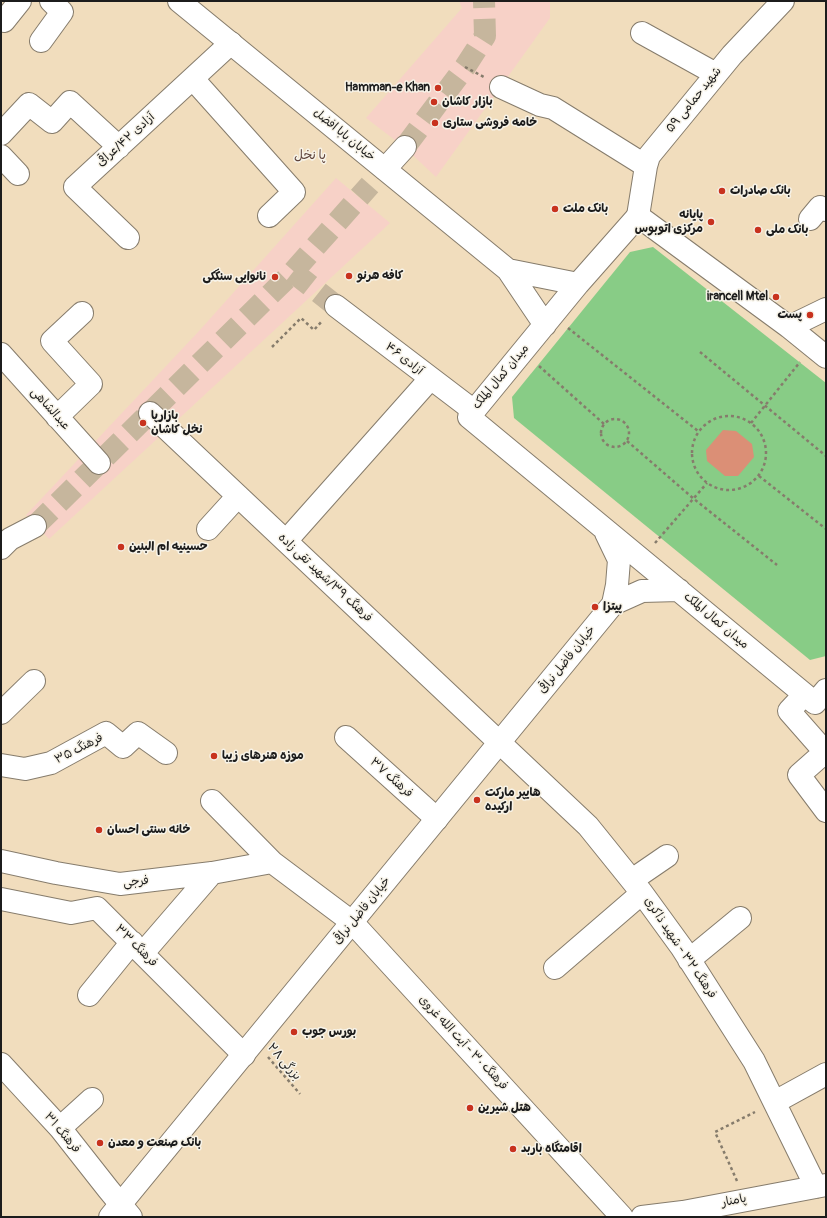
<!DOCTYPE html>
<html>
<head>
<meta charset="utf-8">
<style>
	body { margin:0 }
	#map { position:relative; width:827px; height:1218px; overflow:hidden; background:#f1ddbd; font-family:Pangolin,sans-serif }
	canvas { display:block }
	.frame { position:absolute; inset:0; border:2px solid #1c1c1c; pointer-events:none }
</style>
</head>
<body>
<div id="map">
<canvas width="827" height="1218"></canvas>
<div class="frame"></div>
</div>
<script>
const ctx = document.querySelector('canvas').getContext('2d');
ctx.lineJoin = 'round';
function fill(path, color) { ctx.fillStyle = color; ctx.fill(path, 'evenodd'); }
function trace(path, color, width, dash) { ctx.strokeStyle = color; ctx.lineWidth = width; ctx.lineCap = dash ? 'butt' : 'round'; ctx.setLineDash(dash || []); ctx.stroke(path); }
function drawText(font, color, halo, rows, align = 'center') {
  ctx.font = font + ' Pangolin,"Playpen Sans Arabic",sans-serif'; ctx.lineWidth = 3; ctx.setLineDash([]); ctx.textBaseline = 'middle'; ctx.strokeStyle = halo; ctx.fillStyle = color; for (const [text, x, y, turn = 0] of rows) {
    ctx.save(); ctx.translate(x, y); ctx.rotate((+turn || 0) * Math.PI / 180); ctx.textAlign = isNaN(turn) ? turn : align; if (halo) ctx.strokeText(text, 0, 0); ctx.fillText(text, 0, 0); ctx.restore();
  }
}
fill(new Path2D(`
	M 459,1 L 550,1 L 550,18 L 436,177 L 404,147 L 366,118 L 462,8 Z
	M 336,178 L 390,223 L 49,539 L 26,515 L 199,331 Z`), '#f7d1c7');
fill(new Path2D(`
	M 653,247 L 826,383 L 826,656 L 810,660 L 514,418 L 512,397 L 630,252 Z`), '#88cc86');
fill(new Path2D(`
	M 723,430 L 736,431 L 752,444 L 754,457 L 738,476 L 725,476 L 707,461 L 706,450 Z`), '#db8f76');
trace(new Path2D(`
	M 405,147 L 465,67 L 485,36 L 484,1
	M 293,272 L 336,306
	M 35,526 L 293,272 L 370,185`), '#c6b69d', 22, [22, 11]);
const minor = new Path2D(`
	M 4,21 L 20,1
	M 642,33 L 716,74
	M 41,41 L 62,12 L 51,1
	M 193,79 L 294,192 L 269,216
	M 501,87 L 540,105 L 553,108 L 646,166
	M 1,134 L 29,104 L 52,122 L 70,102 L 119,147
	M 1,156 L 18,174
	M 385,169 L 405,147
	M 638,216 L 646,166 L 649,156 L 732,55 L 783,1
	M 810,219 L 820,207 L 826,210
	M 128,238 L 75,187 L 231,43
	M 336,306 L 474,411
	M 1,354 L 99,463
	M 150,413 L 588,826 L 642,893 L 682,948 L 754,1061 L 816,1187
	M 57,417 L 91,384 L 52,341 L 82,313
	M 208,529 L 238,496
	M 286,541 L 430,379
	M 1,548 L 10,539 L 35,526
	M 804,695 L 789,711 L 825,752 L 799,775 L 826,811
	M 1,713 L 34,681
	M 346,737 L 437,819
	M 1,765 L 25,769 L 51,763 L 106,733 L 123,747 L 138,733 L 166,753
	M 212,801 L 272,862 L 352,922 L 622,1217
	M 1,861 L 56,873 L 120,884 L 212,873 L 272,862
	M 632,880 L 667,856
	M 1,899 L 71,913 L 97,908 L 244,1055
	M 143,953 L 212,873
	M 689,960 L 740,918
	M 555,968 L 642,893
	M 89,995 L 132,942
	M 1,1064 L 60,1128 L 108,1189 L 131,1217
	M 775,1102 L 826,1074
	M 60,1128 L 92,1099
	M 642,1217 L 683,1212 L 826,1185`);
const major = new Path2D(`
	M 179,1 L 508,270 L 545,325
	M 508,270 L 578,284
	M 789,327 L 826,309
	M 826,357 L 789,327 L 638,216 L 578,284 L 469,417 L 815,703 L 826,690
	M 613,604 L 642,591 L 679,590
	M 110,1217 L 613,604 L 617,585 L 619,560 L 606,533`);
trace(minor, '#867c6c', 24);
trace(major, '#867c6c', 24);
trace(new Path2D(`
	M 465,67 L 484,77
	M 568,328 L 698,431
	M 272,347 L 301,318 L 314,330 L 322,321
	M 700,352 L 826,456
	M 539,366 L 604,424
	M692 453a37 37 0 1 1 74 0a37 37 0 1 1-74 0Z
	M601 433a14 14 0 1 1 28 0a14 14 0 1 1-28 0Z
	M 751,423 L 800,362
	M 627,441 L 694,499 L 777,565
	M 759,476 L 826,529
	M 655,543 L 707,483
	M 268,1057 L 300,1094
	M 737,1181 L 715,1132 L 755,1112`), '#867c6c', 2.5, [3, 3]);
trace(minor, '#fff', 22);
trace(major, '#fff', 22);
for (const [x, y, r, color] of [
	[438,88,4,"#c8321e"],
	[434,102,4,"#c8321e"],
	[435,123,4,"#c8321e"],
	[722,191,4,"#c8321e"],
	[555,209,4,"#c8321e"],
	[711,222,4,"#c8321e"],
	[758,230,4,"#c8321e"],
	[349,276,4,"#c8321e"],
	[275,277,4,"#c8321e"],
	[776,297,4,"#c8321e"],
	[810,315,4,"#c8321e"],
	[143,423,4,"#c8321e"],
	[121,547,4,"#c8321e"],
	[595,607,4,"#c8321e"],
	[214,756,4,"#c8321e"],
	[477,800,4,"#c8321e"],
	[99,830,4,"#c8321e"],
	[294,1032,4,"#c8321e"],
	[470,1108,4,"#c8321e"],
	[100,1143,4,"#c8321e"],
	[513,1149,4,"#c8321e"]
]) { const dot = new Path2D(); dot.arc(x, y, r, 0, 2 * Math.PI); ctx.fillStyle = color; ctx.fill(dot); trace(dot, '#f7f3e8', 1.5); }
drawText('bold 12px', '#1c1c1c', '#f7f3e8', [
	["Hamman-e Khan",430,88,"right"],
	["بازار کاشان",442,102],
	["خامه فروشی ستاری",443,123],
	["بانک صادرات",730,191],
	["بانک ملت",563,209],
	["پایانه",703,215,"right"],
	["مرکزی اتوبوس",703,229,"right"],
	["بانک ملی",766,230],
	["کافه هرنو",357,276],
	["نانوایی سنگکی",267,277,"right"],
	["irancell Mtel",768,297,"right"],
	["پست",802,315,"right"],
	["بازارپا",151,416],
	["نخل کاشان",151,430],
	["حسینیه ام البنین",129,547],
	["پیتزا",603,607],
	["موزه هنرهای زیبا",222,756],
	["هایپر مارکت",485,793],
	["ارکیده",485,807],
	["خانه سنتی احسان",107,830],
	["بورس جوب",302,1032],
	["هتل شیرین",478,1108],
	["بانک صنعت و معدن",108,1143],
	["اقامتگاه باربد",521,1149]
], 'left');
drawText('12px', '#1c1c1c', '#f7f3e8', [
	["شهید حمامی ۵۹",694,100,-51],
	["خیابان بابا افضل",344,135,39],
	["آزادی ۴۲/عراقی",126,140,-42],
	["آزادی ۴۶",404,359,38],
	["میدان کمال الملک",501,377,-50],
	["عبدالشاهی",50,409,48],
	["فرهنگ ۳۹/شهید تقی زاده",325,578,43],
	["میدان کمال الملک",716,621,40],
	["خیابان فاضل نراقی",567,660,-51],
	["فرهنگ ۳۵",79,749,-27],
	["فرهنگ ۳۷",391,778,42],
	["فرجی",136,882,-6],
	["خیابان فاضل نراقی",362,911,-51],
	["فرهنگ ۳۳",136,946,45],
	["فرهنگ ۳۲ - شهید ذاکری",680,948,56],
	["فرهنگ ۳۰ - آیت الله غروی",463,1043,47],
	["بزرگی ۲۸",284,1062,49],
	["فرهنگ ۳۱",62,1133,50],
	["پامنار",734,1201,-11]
]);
drawText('13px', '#5f443c', '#f7f3e8', [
	["پا نخل",310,156]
]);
</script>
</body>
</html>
